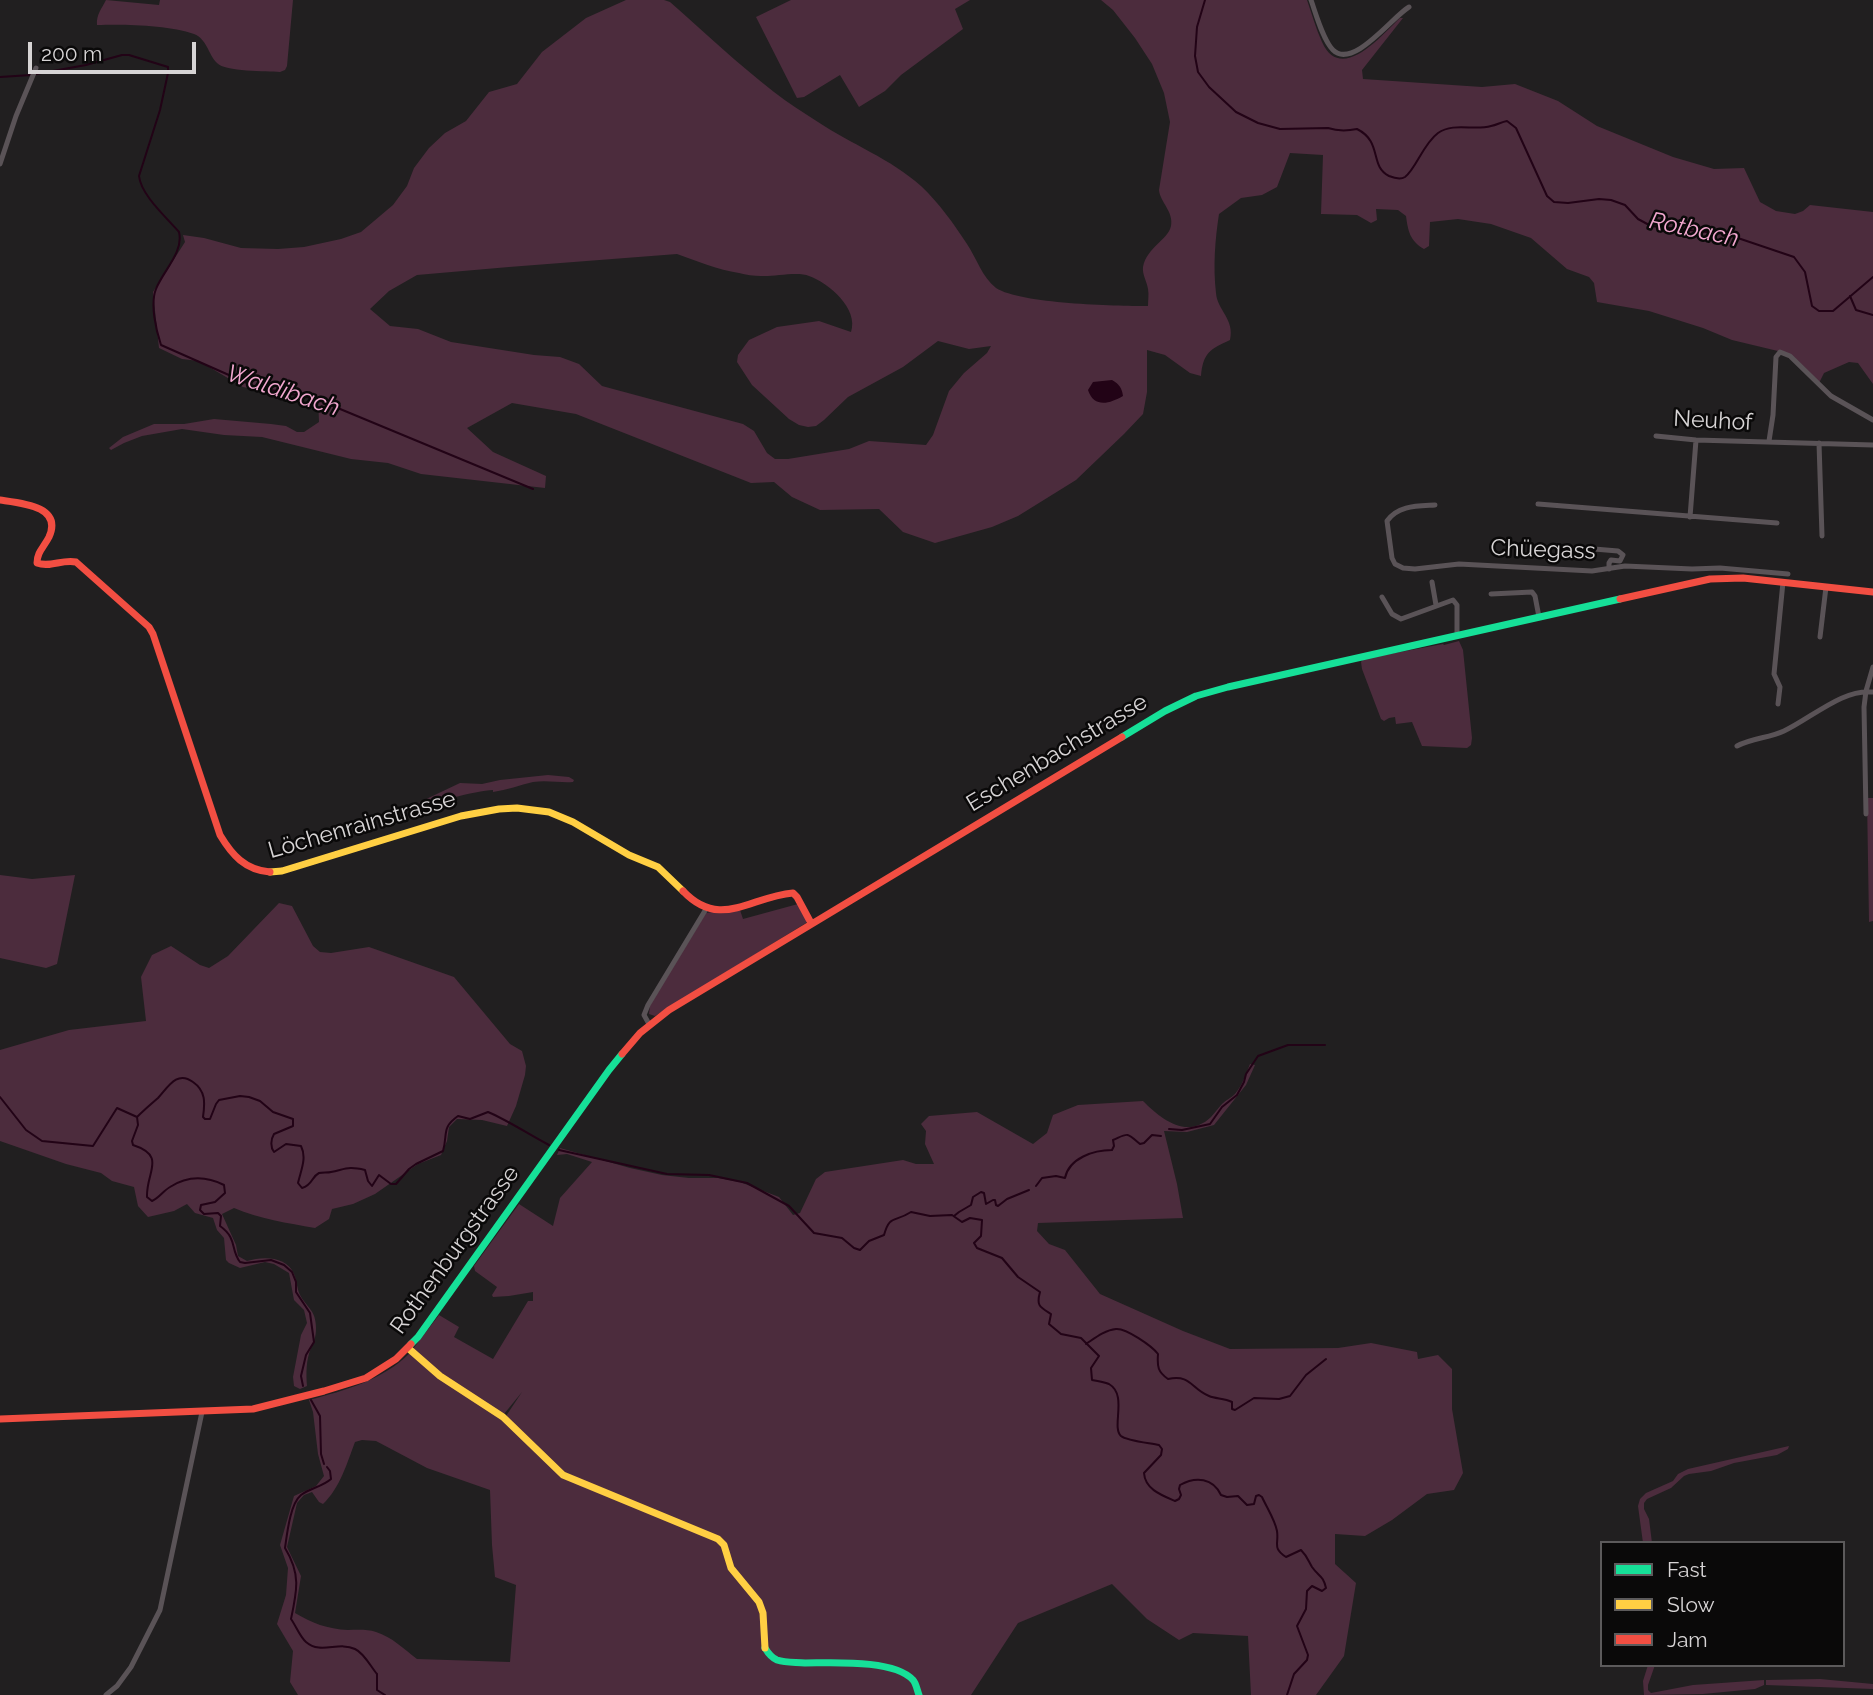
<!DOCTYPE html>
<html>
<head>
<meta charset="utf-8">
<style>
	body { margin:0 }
	#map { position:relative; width:1873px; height:1695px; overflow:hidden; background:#211f20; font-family:Raleway,sans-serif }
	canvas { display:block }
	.legend { position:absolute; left:1600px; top:1541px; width:245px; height:126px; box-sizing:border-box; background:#0a0909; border:2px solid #5c5a5b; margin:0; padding:9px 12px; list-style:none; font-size:21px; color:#d7d4d5 }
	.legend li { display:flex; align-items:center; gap:14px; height:35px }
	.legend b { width:35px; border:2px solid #5c5a5b }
	.scale { position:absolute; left:28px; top:42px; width:168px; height:32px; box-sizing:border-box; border:4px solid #d7d4d5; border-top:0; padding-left:9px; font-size:21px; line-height:24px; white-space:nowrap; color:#d7d4d5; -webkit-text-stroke:5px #0a0909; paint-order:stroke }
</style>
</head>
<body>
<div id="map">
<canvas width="1873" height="1695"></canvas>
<ul class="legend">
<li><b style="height:9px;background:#16e098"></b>Fast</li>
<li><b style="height:9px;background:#ffcf43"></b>Slow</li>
<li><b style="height:9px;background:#f24e42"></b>Jam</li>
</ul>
<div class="scale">200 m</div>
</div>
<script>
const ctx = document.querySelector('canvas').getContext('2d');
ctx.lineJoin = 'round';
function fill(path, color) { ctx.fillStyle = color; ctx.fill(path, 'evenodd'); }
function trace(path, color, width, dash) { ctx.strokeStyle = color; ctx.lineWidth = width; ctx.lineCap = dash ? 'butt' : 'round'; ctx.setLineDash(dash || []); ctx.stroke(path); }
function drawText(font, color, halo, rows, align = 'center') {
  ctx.font = font + ' Raleway,sans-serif'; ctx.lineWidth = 5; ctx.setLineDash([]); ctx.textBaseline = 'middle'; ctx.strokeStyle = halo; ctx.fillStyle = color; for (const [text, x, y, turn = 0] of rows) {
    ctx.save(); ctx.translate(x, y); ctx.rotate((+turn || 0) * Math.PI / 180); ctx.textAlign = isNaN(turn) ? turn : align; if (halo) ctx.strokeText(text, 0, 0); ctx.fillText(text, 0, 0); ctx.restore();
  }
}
fill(new Path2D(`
	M 106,0 L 159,5 L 160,0 L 293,0 L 287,66 L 285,70 L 280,72 C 267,71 225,72 217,63 C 208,54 207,39 194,34 C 169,25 125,24 97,25 C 96,15 102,8 106,0 Z
	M 626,0 L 664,0 L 670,2 C 704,32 738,64 774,92 C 788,103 803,112 818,122 C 851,144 891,159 921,186 C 939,203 954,224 967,244 C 977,259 982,277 996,288 C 1021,304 1115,306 1148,306 C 1148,300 1149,294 1148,289 C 1147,282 1142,274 1143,267 C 1147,247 1168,240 1171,226 C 1174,212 1160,202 1159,190 L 1170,122 L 1164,93 L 1152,64 L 1135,38 L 1113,10 L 1101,0 L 1307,0 C 1312,14 1316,29 1322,42 C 1341,84 1381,36 1400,18 L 1403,18 L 1362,70 L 1363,79 L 1482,87 L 1515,84 L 1558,101 L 1597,126 L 1673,157 L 1714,169 L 1744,168 L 1760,202 L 1776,211 L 1795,214 L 1803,211 L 1810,205 L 1873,212 L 1873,384 L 1858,363 L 1849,362 L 1824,373 L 1819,383 L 1782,352 L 1732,340 L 1703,328 L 1649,311 L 1597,302 L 1594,283 L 1589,277 L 1567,269 L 1531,238 L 1491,224 L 1458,219 L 1430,222 L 1429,246 L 1424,249 C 1410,241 1408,231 1406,216 L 1398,210 L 1376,209 L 1377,220 L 1371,223 L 1357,215 L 1321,214 L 1323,155 L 1290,153 L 1277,187 L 1262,195 L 1241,198 L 1219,214 C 1215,240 1213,266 1216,293 C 1217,310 1235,319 1230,340 C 1210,349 1203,353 1201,376 L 1190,373 L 1165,355 L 1147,350 L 1147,392 L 1143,414 L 1124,434 L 1076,480 L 1018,516 L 992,527 L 935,543 L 903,532 L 879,509 L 820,510 L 792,497 L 774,482 L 751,483 L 576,414 L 512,403 L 467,428 L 493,452 L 546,476 L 545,488 L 421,474 L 388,463 L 351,459 L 262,437 L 224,435 L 182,429 L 142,436 L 124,443 L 111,450 L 109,448 L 123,437 L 154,424 L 184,424 L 214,419 L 271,424 L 286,426 L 297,432 L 304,432 L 319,422 L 318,397 L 268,392 L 243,387 L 199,361 L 182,359 L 159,348 L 153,292 L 185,242 L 183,235 L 204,238 L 241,248 L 278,249 L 304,247 L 341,239 L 361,232 L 393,205 L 407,186 L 414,168 L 429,148 L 445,133 L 466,121 L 489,92 L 517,84 L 542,52 L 586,18 ZM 677,254 C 697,261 718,270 739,273 C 746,275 754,276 761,276 C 773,277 798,271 809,276 C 829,283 859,309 851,332 L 819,321 L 777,327 L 749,340 L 738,355 L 737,362 L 752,385 L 789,419 L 799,425 L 808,427 L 816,426 L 824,420 L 848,397 L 903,367 L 938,341 L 969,349 L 991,346 L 987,353 L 964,373 L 949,391 L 933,435 L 926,445 L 869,441 L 849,449 L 788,459 L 775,459 L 767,453 L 754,431 L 743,424 L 602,386 L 579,364 L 560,357 L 534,355 L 451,342 L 418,329 L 390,326 L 370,309 L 389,291 L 417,275 L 509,267 Z
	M 791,0 L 970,0 L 955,9 L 963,29 L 901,75 L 885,91 L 859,107 L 840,75 L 804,97 L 797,98 L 756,17 Z
	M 1459,641 L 1463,650 L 1472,738 L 1471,745 L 1467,748 L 1422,746 L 1412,722 L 1396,724 L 1395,717 L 1389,718 L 1384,721 L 1381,719 L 1362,669 L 1361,662 L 1363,659 L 1443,644 L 1444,645 Z
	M 548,775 L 569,777 L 574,780 L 573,782 C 561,783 547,780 533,782 C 520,785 507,790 493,792 L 493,790 C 476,791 428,802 417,812 L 411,811 L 420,802 L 460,783 L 482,784 L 500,780 Z
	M 1867,798 L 1873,798 L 1873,921 L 1869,922 Z
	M 0,875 L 32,879 L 75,875 L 57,964 L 46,968 L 0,958 Z
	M 279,903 L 292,906 L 313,946 L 320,952 L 331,953 L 369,947 L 454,977 L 510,1044 L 522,1051 L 526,1066 L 525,1075 L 516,1106 L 507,1126 L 482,1120 L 457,1119 L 449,1127 L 447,1141 L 441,1155 L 418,1164 L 375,1194 L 353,1204 L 332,1209 L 329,1219 L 315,1228 C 288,1223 259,1219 234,1208 L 222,1214 L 236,1245 L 238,1256 L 247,1261 C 263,1256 287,1256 294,1274 C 297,1281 297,1289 300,1295 C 307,1308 316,1310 316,1328 C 316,1337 314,1341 311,1348 C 306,1360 306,1373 307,1386 L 300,1389 L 294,1386 L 293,1377 L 301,1335 L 307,1323 L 304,1310 L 294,1300 L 289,1273 L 274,1264 L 265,1262 L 240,1268 L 229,1263 L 226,1260 L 224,1238 L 217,1230 L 213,1218 L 195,1213 L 187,1204 L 174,1211 L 148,1217 L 138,1206 L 134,1187 L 112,1181 L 101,1173 L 66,1164 L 0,1141 L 0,1050 L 69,1030 L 146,1021 L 141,977 L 152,955 L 171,946 L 200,965 L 209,968 L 228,956 Z
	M 798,904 L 807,921 L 806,923 L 655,1016 L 649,1014 L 650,1005 L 706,913 L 739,907 L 743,919 Z
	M 1250,1064 L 1255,1065 L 1246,1085 L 1214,1125 L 1187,1132 L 1164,1131 L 1177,1184 L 1183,1218 L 1038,1223 L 1037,1231 L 1049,1244 L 1065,1250 L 1100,1294 L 1183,1331 L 1230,1349 L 1338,1348 L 1371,1343 L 1417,1352 L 1418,1359 L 1438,1355 L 1452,1369 L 1452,1409 L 1463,1473 L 1454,1490 L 1427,1494 L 1392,1520 L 1365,1536 L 1335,1534 L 1335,1564 L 1356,1583 L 1344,1656 L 1316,1695 L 1251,1695 L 1248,1636 L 1193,1633 L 1179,1640 L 1147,1619 L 1112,1584 L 1018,1623 L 971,1695 L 298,1695 L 290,1682 L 293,1651 L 277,1624 L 286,1595 L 288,1568 L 280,1545 L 294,1496 L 316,1486 L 324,1476 L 318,1454 L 313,1412 L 309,1400 C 346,1390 381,1381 410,1353 L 498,1415 L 554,1470 L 560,1476 L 564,1473 L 506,1416 L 522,1392 L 504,1414 L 451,1382 L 413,1349 L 439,1315 L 459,1327 L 454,1337 L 493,1359 L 528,1301 L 533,1301 L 533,1292 L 509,1296 L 493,1297 L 492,1295 L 497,1287 L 475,1271 L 474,1266 L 519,1204 L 553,1226 L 560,1198 L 592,1162 L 567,1154 L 557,1155 L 560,1148 L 630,1168 L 662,1175 L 689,1178 L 718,1178 L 740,1182 L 779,1197 L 793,1215 L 800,1213 L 816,1179 L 825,1172 L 903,1160 L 916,1164 L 934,1164 L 925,1144 L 926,1131 L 921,1124 L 929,1116 L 977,1112 L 1033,1144 L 1047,1133 L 1053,1115 L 1078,1105 L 1143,1101 C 1161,1119 1187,1140 1211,1117 C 1215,1113 1218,1108 1222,1104 C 1226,1100 1231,1098 1235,1094 C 1242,1086 1246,1074 1250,1064 ZM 362,1440 L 376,1441 L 427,1468 L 490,1490 L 492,1545 L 495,1577 L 516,1585 L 510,1662 L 417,1659 C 404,1649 392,1637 376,1632 C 367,1629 357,1630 348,1630 C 327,1629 312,1623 295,1613 L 301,1576 L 287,1547 L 297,1503 L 304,1495 L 312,1492 L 319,1502 L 323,1504 C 340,1488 347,1463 355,1442 Z
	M 1789,1446 L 1788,1449 L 1777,1455 L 1734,1463 L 1711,1471 L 1689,1474 L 1684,1476 L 1671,1488 L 1647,1499 L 1644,1503 L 1644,1509 L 1649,1519 L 1652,1543 L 1643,1543 L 1638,1506 L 1640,1499 L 1646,1493 L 1673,1481 L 1678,1474 L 1688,1469 Z
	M 1648,1665 L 1655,1665 L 1648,1685 L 1648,1690 L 1651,1693 L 1693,1685 L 1764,1680 L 1764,1685 L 1755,1689 L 1703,1694 L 1644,1695 L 1643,1681 Z
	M 1820,1679 L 1873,1684 L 1873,1689 L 1766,1685 L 1766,1680 Z`), '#4c2c3d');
fill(new Path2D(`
	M 1112,380 C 1119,384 1122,388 1123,396 C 1109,404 1094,408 1088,390 L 1093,382 Z`), '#220316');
trace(new Path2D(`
	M 1205,0 L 1197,27 L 1195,56 L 1198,72 L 1209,87 L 1236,112 L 1258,123 L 1280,129 L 1328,128 C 1337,131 1347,131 1357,129 C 1383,142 1369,166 1389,176 C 1394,178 1400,180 1405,177 C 1416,169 1423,144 1438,133 C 1454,122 1474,131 1491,126 C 1497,125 1501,122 1507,121 L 1516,128 L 1547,196 L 1554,202 L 1568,203 L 1599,199 L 1611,200 L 1625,205 L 1638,219 L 1651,226 L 1726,234 L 1794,257 L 1805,272 L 1812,306 L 1819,311 L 1833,311 L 1873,277
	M 36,74 L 86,65 L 122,55 L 129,55 L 168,67 L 168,73 L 160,110 L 139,176 C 141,195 166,217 179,232 C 184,252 163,271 156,289 C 150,304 156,330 161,345 L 256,387 L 316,399 L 533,489
	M 0,77 L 31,75
	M 1850,296 L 1856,310 L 1873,315
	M 0,1097 L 26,1130 L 42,1141 L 93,1146 L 117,1108 L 137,1117 C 144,1110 151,1104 158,1098 C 168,1087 177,1070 193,1082 C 206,1091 205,1103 203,1117 L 205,1119 L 210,1119 L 216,1104 L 219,1100 L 240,1096 L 249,1097 L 260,1101 L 273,1112 L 293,1119 L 293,1126 L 274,1134 C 271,1139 270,1147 274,1152 L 286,1144 L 301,1146 C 307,1158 301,1170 298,1183 L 302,1188 C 313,1185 311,1177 319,1173 C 322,1172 328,1173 331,1172 C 346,1169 348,1166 365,1170 L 368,1181 L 372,1186 L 379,1175 L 391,1184 L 396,1184 L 409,1169 L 416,1164 L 443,1151 C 448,1134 441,1128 458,1116 L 470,1119 L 488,1112 C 509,1121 528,1134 549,1145
	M 137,1117 L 138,1125 L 132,1141 L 133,1145 C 167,1156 146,1172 147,1197 L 152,1201 C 159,1198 163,1191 170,1187 C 187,1176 206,1176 224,1185 L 225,1193 L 215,1202 L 201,1205 L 200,1210 L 204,1214 L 218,1213 L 221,1216 L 220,1226 C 238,1239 230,1249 240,1262 L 245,1263 L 271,1260 L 284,1265 L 292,1272 L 296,1282 L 296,1292 L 310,1313 L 314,1342 L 306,1355 L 301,1376 L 303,1386
	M 1169,1129 L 1182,1130 L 1210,1124 L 1222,1107 L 1237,1095 L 1244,1082 L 1246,1074 L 1258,1056 L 1288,1045 L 1325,1045
	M 559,1150 L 667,1174 L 709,1175 L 747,1183 L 789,1206 L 814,1233 L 842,1238 L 854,1248 L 860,1250 L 869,1241 L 884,1235 C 890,1214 894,1223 911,1212 L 930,1216 L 952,1215 L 962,1222 L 970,1218 L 982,1220 L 981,1236 L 974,1243 L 977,1248 L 1002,1258 L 1018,1277 L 1040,1292 C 1036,1306 1040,1307 1051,1314 L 1049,1324 L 1061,1334 L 1081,1338 L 1099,1356 L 1091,1368 L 1092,1380 C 1098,1381 1104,1382 1109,1384 C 1128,1395 1111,1427 1121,1436 C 1127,1441 1150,1443 1159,1445 L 1162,1449 L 1161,1455 L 1144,1473 C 1145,1489 1161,1495 1175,1501 L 1179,1499 L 1181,1495 L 1179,1489 L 1180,1485 C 1196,1476 1213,1478 1221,1495 L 1227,1497 L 1238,1496 L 1247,1505 L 1254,1504 L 1256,1496 L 1259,1495 L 1262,1497 C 1267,1508 1275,1520 1277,1531 C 1279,1544 1272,1548 1286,1557 L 1301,1550 C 1307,1556 1308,1560 1312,1567 C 1319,1577 1323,1575 1326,1588 L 1322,1591 L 1312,1586 L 1307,1591 L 1306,1609 L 1297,1626 L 1308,1655 L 1307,1660 L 1294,1674 L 1287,1695
	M 1036,1186 L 1042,1178 L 1056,1176 L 1065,1178 C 1069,1158 1094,1150 1112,1150 L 1114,1146 L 1113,1140 C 1129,1133 1126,1132 1140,1144 L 1144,1143 L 1152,1135 L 1161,1136
	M 954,1216 L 959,1212 L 971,1205 L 973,1197 L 981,1192 L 984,1193 L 986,1204 L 993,1200 L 995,1200 L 996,1205 L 998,1206 L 1007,1199 L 1029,1190
	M 1086,1344 C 1095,1338 1105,1330 1116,1329 C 1126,1328 1152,1346 1158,1354 C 1157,1367 1158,1372 1168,1379 C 1191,1374 1191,1389 1209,1396 C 1216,1399 1224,1398 1232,1402 L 1232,1409 L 1235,1410 L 1254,1398 L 1279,1399 L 1290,1396 L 1306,1375 L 1326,1359
	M 311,1400 L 320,1416 L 321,1454 L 324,1464
	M 327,1467 L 330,1471 L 331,1479 C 322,1487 310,1488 301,1495 C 290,1504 287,1534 285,1548 C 301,1574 297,1591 291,1619 C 296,1626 300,1637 306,1642 C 321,1655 338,1641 355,1649 C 364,1653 371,1667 377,1674 L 377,1690 L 385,1695`), '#220316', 2);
trace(new Path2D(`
	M 1311,0 C 1316,14 1323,40 1333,50 C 1353,70 1393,16 1409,7
	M 0,164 L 16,116 L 36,68
	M 1656,436 L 1696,440 L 1873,445
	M 1769,441 L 1773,415 L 1776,357 L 1780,352 L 1790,356 L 1831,396 L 1873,420
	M 1819,443 L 1822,536
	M 1538,504 L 1777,523
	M 1435,505 C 1418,506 1398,505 1387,521 L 1392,558 L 1395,564 L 1403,568 L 1415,569 L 1459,564 L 1592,571 L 1625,566 L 1692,569 L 1720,568 L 1788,574
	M 1690,517 L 1696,440
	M 1582,548 L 1618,551 L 1623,555 L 1620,561 L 1611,560 L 1609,563 L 1609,569
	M 1432,582 L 1436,605
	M 1491,594 L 1532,592 L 1535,596 L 1539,617
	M 1382,597 L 1392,614 L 1401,619 L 1453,600 L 1457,605 L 1457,636
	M 1820,637 L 1826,587
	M 1778,704 L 1780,687 L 1774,674 L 1783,582
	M 1737,746 C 1752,738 1769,738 1784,731 C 1810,719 1844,688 1873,692
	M 1866,814 L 1864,707 L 1866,691 L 1873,667
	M 649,1024 L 644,1015 L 648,1005 L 706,909
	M 106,1695 L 117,1686 L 131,1667 L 160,1610 L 202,1412`), '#5a5357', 5);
trace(new Path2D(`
	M 1122,737 L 1165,711 L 1196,696 L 1228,687 L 1620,599
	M 411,1344 L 418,1337 L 609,1070 L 622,1054
	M 765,1648 C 768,1653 772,1658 777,1660 C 786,1663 796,1662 805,1663 C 832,1663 894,1659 913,1680 C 916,1683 917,1690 919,1695`), '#16e098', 7);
trace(new Path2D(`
	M 270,872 L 282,871 L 461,816 L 499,809 L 517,808 L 549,812 L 573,822 L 629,855 L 658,867 L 683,891
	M 408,1348 L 440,1376 L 503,1417 L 563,1475 L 718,1539 L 724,1545 L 731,1568 L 759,1602 L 763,1613 L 765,1648`), '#ffcf43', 7);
trace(new Path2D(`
	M 0,500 C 21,503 63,506 49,537 C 44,547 37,552 37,563 C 50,568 62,559 76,562 L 149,627 L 153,634 L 220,835 C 232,855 245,870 270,872
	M 1620,599 L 1710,579 L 1743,578 L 1873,592
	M 683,891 C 720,930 749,897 793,893 L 797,897 L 811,923
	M 622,1054 L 640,1033 L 669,1010 L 1122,737
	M 0,1419 L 253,1409 L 324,1391 L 366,1378 L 396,1359 L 411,1344`), '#f24e42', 7);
drawText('23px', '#d7d4d5', '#0a0909', [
	["Neuhof",1713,421,3],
	["Chüegass",1543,550,2],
	["Eschenbachstrasse",1057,753,-31],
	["Löchenrainstrasse",362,825,-16],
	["Rothenburgstrasse",455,1250,-54]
]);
drawText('italic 24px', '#f2a7cf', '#0a0909', [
	["Rotbach",1694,230,12],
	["Waldibach",283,391,18]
]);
</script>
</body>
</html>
